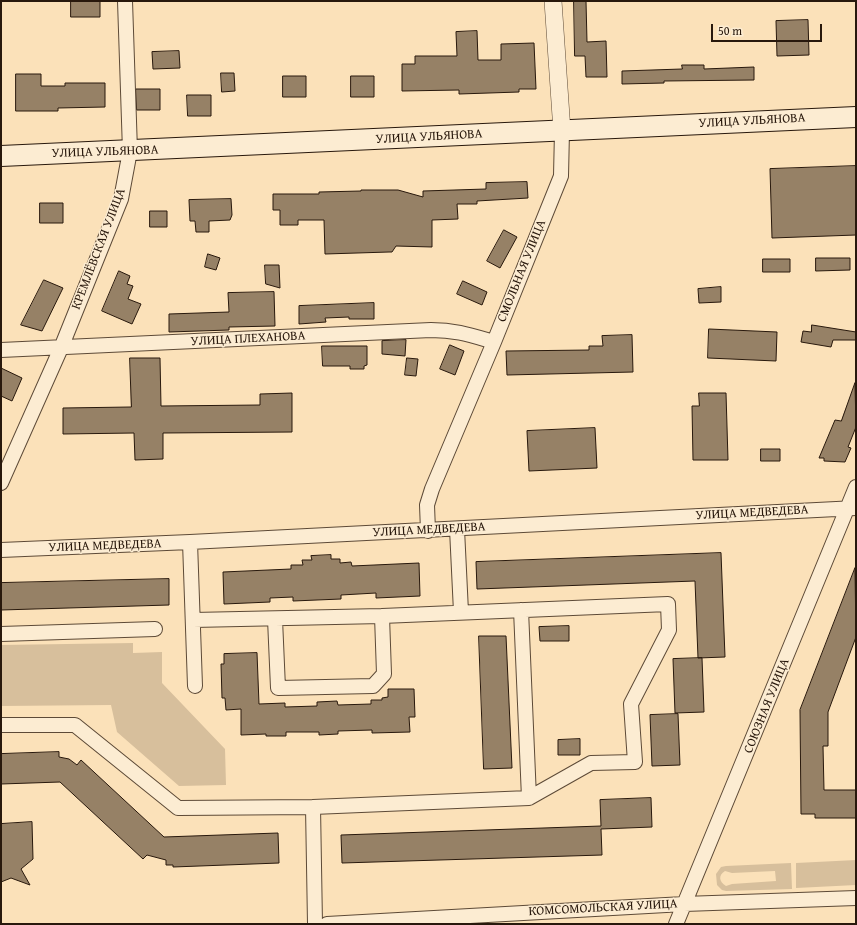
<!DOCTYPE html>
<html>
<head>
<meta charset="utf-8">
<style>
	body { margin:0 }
	#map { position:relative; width:857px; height:925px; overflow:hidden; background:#fbe1b9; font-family:"Gentium Book Plus",serif }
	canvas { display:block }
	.frame { position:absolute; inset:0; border:2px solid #28180c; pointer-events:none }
	.scale { position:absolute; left:711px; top:24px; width:111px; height:18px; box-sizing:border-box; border:2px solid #28180c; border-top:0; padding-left:5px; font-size:12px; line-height:14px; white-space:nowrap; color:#28180c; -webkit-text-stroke:3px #fcecd2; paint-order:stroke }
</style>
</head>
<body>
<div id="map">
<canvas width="857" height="925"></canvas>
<div class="frame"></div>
<div class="scale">50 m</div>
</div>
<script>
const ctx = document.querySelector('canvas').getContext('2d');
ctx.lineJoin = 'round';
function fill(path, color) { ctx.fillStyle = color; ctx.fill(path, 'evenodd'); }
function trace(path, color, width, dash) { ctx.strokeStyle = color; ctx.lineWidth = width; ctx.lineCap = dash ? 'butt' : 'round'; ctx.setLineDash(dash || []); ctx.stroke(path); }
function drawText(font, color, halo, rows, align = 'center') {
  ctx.font = font + ' "Gentium Book Plus",serif'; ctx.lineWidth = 3; ctx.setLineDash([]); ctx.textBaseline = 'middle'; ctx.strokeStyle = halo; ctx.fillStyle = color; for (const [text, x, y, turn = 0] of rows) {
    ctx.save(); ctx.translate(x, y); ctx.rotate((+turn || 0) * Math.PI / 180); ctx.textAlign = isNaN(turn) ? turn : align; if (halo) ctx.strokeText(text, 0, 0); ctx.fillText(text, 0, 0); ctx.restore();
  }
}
fill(new Path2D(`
	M 133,643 L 133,653 L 162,652 L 162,683 L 225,749 L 226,785 L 179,786 L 117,732 L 111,705 L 1,706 L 1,645 Z
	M 856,860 L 856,885 L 796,888 L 796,863 Z
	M 791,863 L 792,889 L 726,891 L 722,890 L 717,885 L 716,874 L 721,867 L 726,866 ZM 725,871 L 732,873 L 775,871 L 776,881 L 732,884 L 726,886 C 719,882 718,875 725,871 Z`), '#d7bf9c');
const building = new Path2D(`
	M 71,1 L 100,1 L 100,17 L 71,17 Z
	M 574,1 L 586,1 L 587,42 L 606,41 L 607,77 L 586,77 L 585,56 L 575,56 Z
	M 808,20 L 809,55 L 777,56 L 776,21 Z
	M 477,31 L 478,60 L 501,60 L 501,44 L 534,43 L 536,89 L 519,89 L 519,92 L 459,94 L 459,90 L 402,91 L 402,64 L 415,64 L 415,56 L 457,56 L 456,32 Z
	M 179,51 L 180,68 L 153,69 L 152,52 Z
	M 682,65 L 704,65 L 704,69 L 754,67 L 754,80 L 664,81 L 664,83 L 622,84 L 622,71 L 682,69 Z
	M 221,73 L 234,73 L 235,91 L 222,92 Z
	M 16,74 L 41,74 L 41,86 L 65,86 L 65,83 L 105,83 L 105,107 L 58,108 L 58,111 L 16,111 Z
	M 283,76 L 306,76 L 306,97 L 283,97 Z
	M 351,76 L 374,76 L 374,97 L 351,97 Z
	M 136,89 L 160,89 L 160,110 L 137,110 Z
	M 187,95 L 211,95 L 211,116 L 188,116 Z
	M 856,166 L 856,235 L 772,238 L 770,169 Z
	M 527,182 L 528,198 L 477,201 L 477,204 L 457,204 L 458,219 L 432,220 L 432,247 L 396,246 L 392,252 L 389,252 L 325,254 L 324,220 L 298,220 L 298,225 L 280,225 L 280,210 L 273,210 L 273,194 L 319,194 L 319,192 L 361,191 L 361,190 L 398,190 L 423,197 L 423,191 L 486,189 L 486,183 Z
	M 231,199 L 232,215 L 230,220 L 209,221 L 209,232 L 196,232 L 195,221 L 190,221 L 189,200 Z
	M 40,203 L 63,203 L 63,223 L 40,223 Z
	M 150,211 L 167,211 L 167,227 L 150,227 Z
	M 504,230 L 517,237 L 500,268 L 487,261 Z
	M 208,254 L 220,258 L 216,270 L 205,267 Z
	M 816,258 L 850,258 L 850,270 L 816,271 Z
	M 763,259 L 790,259 L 790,272 L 763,272 Z
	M 265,265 L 279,265 L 280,288 L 266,284 Z
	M 119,271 L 130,276 L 127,284 L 133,286 L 128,299 L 141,304 L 132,324 L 102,311 Z
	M 44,280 L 63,288 L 42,331 L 21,325 Z
	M 463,281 L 487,292 L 482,305 L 457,294 Z
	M 721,287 L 721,302 L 699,303 L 698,289 Z
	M 274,292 L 275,326 L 229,327 L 229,330 L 169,332 L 169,314 L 229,312 L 228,293 Z
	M 374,303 L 374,319 L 349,319 L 349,317 L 325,318 L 326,322 L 299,324 L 299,306 Z
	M 812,325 L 856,332 L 856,340 L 833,340 L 831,347 L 801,342 L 803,331 L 811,332 Z
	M 709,329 L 777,332 L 776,361 L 708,358 Z
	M 632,335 L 633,372 L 507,375 L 506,351 L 589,350 L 589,346 L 603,346 L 602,336 Z
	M 406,340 L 405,356 L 382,354 L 382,341 Z
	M 450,345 L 464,351 L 455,375 L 440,369 Z
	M 322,346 L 367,346 L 367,365 L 364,366 L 364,369 L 350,369 L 350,366 L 323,366 Z
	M 130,358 L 160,358 L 161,406 L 260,405 L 260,394 L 292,393 L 292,432 L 163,433 L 163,459 L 135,460 L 134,433 L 63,434 L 63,408 L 131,407 Z
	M 407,358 L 418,359 L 416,376 L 405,375 Z
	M 1,368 L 22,378 L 12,401 L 1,396 Z
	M 855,383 L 856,427 L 848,447 L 851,448 L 845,462 L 824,461 L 824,458 L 819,458 L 835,420 L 841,421 Z
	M 699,393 L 726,393 L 728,460 L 693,460 L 692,406 L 699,406 Z
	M 595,428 L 597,468 L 529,471 L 527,431 Z
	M 761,449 L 780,449 L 780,461 L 761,461 Z
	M 721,553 L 725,657 L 698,658 L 695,581 L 477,589 L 476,562 Z
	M 331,555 L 331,559 L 340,559 L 340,563 L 351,562 L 352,566 L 419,563 L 420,596 L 376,598 L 376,593 L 341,595 L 341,599 L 293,601 L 293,597 L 270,598 L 270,602 L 224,604 L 223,572 L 291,569 L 291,565 L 303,565 L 302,560 L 312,560 L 311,556 Z
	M 855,568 L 856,637 L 828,712 L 828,746 L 823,746 L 824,790 L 856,790 L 856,818 L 815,818 L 815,814 L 801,814 L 800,710 Z
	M 169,579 L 169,605 L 1,610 L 1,583 Z
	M 569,626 L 569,641 L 540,641 L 539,627 Z
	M 479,636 L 506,636 L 512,768 L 484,769 Z
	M 257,653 L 259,704 L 285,703 L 285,707 L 317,706 L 317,702 L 337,701 L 338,705 L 371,704 L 371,700 L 382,700 L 382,698 L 388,697 L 388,689 L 414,689 L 415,717 L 409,717 L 410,732 L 372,733 L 372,730 L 338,731 L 338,734 L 319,735 L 319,732 L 286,732 L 286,736 L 266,736 L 266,734 L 241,735 L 241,709 L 226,710 L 225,698 L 222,698 L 221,664 L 224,664 L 224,654 Z
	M 702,658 L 704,712 L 675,713 L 673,659 Z
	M 678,714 L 680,765 L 652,766 L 650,715 Z
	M 580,739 L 580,755 L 558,755 L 558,740 Z
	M 59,752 L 59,757 L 69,759 L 77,765 L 81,760 L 164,837 L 278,833 L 279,863 L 173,867 L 173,865 L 166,865 L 166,860 L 147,855 L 143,859 L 60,782 L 1,784 L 1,754 Z
	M 651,798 L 652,827 L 601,829 L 602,855 L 342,863 L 341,835 L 601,826 L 600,800 Z
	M 32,822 L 33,859 L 21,869 L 30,885 L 11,878 L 1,882 L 1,824 Z`);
fill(building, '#968166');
trace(building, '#28180c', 1);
const minor = new Path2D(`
	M 1,350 L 431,330 C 456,330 470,335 494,342
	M 1,483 L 61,348 L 121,199 L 130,151 L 125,1
	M 457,529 L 461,612
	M 428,531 L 427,505 L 432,489 L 494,342 L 561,176 L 562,131
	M 190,542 L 195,686
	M 1,550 L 190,542 L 856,508
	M 275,619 L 278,688 L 373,686 L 384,674 L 382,616
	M 193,620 L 382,616 L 668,604 L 669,630 L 631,704 L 635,762 L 591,763 L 529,798
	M 1,634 L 155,629
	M 1,725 L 75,725 L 178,808 L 313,807
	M 315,924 L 313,807 L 529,798 L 521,610
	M 327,924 L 684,904 L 856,898
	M 676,924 L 856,487`);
const tertiary = new Path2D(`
	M 553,1 L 562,131`);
const secondary = new Path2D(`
	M 1,156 L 856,117`);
trace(minor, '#5d4a37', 16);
trace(tertiary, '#5d4a37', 18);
trace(secondary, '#28180c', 22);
trace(minor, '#fcecd2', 14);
trace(tertiary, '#fcecd2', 17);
trace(secondary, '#fcecd2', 20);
drawText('13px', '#28180c', '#fcecd2', [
	["УЛИЦА УЛЬЯНОВА",752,121,-3],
	["УЛИЦА УЛЬЯНОВА",429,137,-3],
	["УЛИЦА УЛЬЯНОВА",105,152,-2],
	["КРЕМЛЁВСКАЯ УЛИЦА",99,249,-69],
	["СМОЛЬНАЯ УЛИЦА",522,271,-68],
	["УЛИЦА ПЛЕХАНОВА",248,339,-3],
	["УЛИЦА МЕДВЕДЕВА",752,513,-3],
	["УЛИЦА МЕДВЕДЕВА",429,530,-3],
	["УЛИЦА МЕДВЕДЕВА",105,546,-2],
	["СОЮЗНАЯ УЛИЦА",767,706,-68],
	["КОМСОМОЛЬСКАЯ УЛИЦА",603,908,-3]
]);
</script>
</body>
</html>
